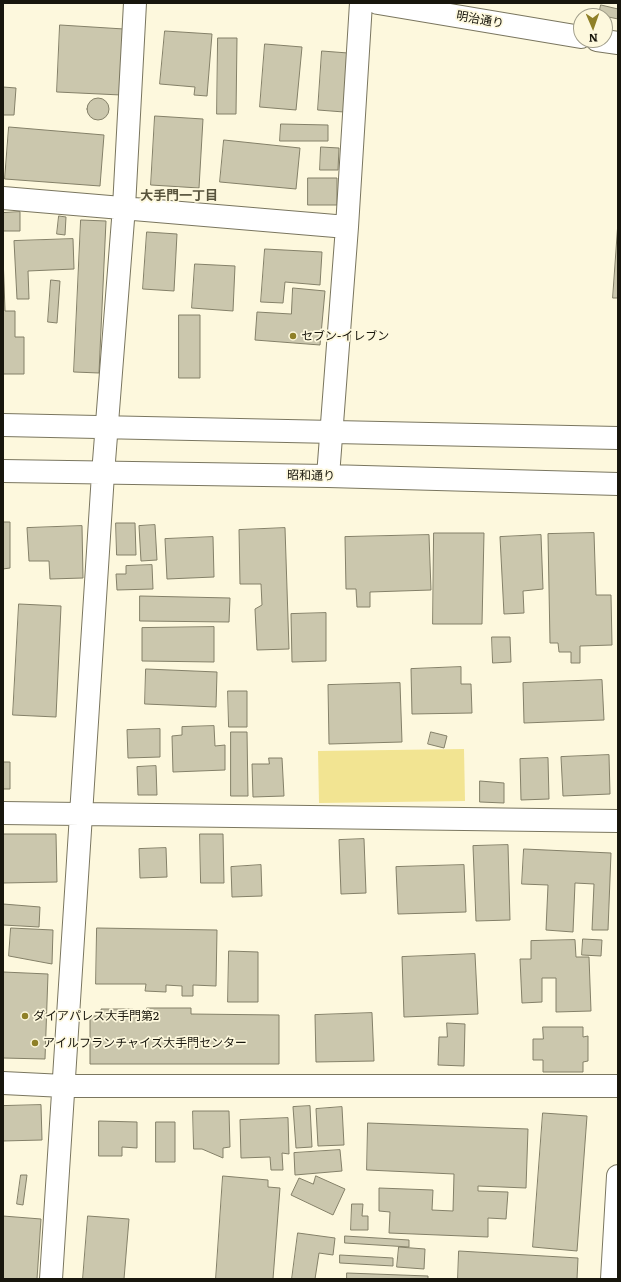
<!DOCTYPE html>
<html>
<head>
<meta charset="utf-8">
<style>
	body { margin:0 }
	#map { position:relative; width:621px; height:1282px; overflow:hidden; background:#fdf8dd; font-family:Literata,serif }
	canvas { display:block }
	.frame { position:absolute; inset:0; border:4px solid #18160d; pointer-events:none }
	.north { position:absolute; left:573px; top:8px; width:40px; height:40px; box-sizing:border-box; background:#fdf8dd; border:1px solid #a19e8a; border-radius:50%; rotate:178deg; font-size:11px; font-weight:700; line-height:16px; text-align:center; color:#18160d }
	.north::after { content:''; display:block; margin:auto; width:14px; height:18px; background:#8f8027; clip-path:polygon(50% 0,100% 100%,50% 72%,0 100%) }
</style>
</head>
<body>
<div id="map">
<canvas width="621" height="1282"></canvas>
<div class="frame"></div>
<div class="north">N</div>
</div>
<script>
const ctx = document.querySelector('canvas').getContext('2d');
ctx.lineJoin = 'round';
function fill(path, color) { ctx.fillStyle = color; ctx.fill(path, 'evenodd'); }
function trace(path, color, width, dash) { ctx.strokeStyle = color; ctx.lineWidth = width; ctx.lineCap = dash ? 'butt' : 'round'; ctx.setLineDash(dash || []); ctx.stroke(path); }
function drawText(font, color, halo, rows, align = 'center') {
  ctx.font = font + ' Literata,"Noto Sans JP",serif'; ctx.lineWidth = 3.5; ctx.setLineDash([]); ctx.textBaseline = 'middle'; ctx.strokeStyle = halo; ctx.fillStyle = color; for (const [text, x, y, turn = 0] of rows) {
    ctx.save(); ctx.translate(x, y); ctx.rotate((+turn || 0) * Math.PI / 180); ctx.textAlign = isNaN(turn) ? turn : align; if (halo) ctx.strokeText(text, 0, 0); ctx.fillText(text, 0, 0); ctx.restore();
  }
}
fill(new Path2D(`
	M 464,749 L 465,801 L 319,803 L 318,751 Z`), '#f2e492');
const building = new Path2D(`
	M 601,5 L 618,9 L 618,19 L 599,15 Z
	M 60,25 L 124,29 L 121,95 L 57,92 Z
	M 165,31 L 212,34 L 207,96 L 194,95 L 195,87 L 160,84 Z
	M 218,38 L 237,38 L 236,114 L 217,114 Z
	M 265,44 L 302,47 L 296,110 L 260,107 Z
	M 322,51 L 348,53 L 344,112 L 318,110 Z
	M 3,87 L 16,88 L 14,115 L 3,115 Z
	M87 109a11 11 0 1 1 22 0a11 11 0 1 1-22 0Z
	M 155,116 L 203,119 L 199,188 L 151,185 Z
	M 281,124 L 328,125 L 328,141 L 280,141 Z
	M 9,127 L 104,135 L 100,186 L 5,179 Z
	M 224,140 L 300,148 L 296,189 L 220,182 Z
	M 321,147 L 339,148 L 338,170 L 320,170 Z
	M 308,178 L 337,178 L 337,205 L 308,205 Z
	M 20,212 L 20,231 L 3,231 L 3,213 Z
	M 59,216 L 66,217 L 65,235 L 57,234 Z
	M 81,220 L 106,221 L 99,373 L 74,372 Z
	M 618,222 L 618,298 L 613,298 Z
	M 147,232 L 177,234 L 174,291 L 143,289 Z
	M 73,239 L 74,269 L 28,271 L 29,299 L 17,299 L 14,241 Z
	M 265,249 L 322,252 L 320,285 L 285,282 L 283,303 L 261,302 Z
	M 3,255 L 5,311 L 15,311 L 15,337 L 24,337 L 24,374 L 3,374 Z
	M 195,264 L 235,266 L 233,311 L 192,308 Z
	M 51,280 L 60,281 L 57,323 L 48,322 Z
	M 293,288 L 325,291 L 320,345 L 255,340 L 257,312 L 291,314 Z
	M 179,315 L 200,315 L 200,378 L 179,378 Z
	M 3,522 L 10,522 L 10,568 L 3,569 Z
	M 116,523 L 135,523 L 136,555 L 117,555 Z
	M 155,525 L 157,560 L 141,561 L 139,526 Z
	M 82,526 L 83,578 L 50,579 L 49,561 L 29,561 L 27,528 Z
	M 285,528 L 289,649 L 257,650 L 255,609 L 262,605 L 261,584 L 240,584 L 239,530 Z
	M 434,533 L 484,533 L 482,624 L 433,624 Z
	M 594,533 L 596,595 L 611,595 L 612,645 L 580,646 L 580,663 L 571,663 L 571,652 L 559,652 L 558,643 L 550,643 L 548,534 Z
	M 429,535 L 431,590 L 370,592 L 370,607 L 357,607 L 356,589 L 346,589 L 345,537 Z
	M 541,535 L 543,589 L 523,591 L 524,613 L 504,614 L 500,537 Z
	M 213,537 L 214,577 L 167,579 L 165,539 Z
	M 152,565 L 153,589 L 117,590 L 116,574 L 126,574 L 126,566 Z
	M 140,596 L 230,598 L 229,622 L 140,621 Z
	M 19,604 L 61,606 L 56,717 L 13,715 Z
	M 326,613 L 326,661 L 292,662 L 291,614 Z
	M 214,627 L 214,662 L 142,661 L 142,628 Z
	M 492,637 L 510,637 L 511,662 L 493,663 Z
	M 461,667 L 461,684 L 471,684 L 472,713 L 412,714 L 411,669 Z
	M 146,669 L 217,672 L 216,707 L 145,704 Z
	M 602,680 L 604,720 L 524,723 L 523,683 Z
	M 400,683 L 402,742 L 329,744 L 328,685 Z
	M 228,691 L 247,691 L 247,727 L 229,727 Z
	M 214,726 L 215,746 L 225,745 L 225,770 L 173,772 L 172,736 L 182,735 L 182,727 Z
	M 160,729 L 160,757 L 128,758 L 127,730 Z
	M 231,732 L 247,732 L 248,796 L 231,796 Z
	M 431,732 L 447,736 L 444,748 L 428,744 Z
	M 609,755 L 610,794 L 563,796 L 561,757 Z
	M 269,758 L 282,758 L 284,796 L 253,797 L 252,764 L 269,764 Z
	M 548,758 L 549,799 L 521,800 L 520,759 Z
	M 3,762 L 10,762 L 10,789 L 3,789 Z
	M 156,766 L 157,795 L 138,795 L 137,767 Z
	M 480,781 L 504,783 L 504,803 L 480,802 Z
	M 3,834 L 56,834 L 57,882 L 3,883 Z
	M 200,834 L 223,834 L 224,883 L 201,883 Z
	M 364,839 L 366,893 L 341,894 L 339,840 Z
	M 508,845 L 510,920 L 476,921 L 473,846 Z
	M 166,848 L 167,877 L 140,878 L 139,849 Z
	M 524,849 L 611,853 L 608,930 L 592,930 L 594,884 L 575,883 L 573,932 L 546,930 L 548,885 L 522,884 Z
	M 261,865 L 262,896 L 232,897 L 231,867 Z
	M 464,865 L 466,912 L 398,914 L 396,867 Z
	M 3,904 L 40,907 L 39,927 L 3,925 Z
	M 11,928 L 53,930 L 52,964 L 9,956 Z
	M 97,928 L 217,930 L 216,986 L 193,985 L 193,996 L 182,996 L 182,986 L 166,985 L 166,992 L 145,991 L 146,984 L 96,984 Z
	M 583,939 L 602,940 L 601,956 L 582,955 Z
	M 575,940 L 576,957 L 589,957 L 591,1011 L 556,1012 L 556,978 L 542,978 L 542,1002 L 522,1003 L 520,959 L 531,959 L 531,941 Z
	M 229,951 L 258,952 L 258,1002 L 228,1002 Z
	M 475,954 L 478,1014 L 404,1017 L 402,957 Z
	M 3,972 L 48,974 L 45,1059 L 3,1058 Z
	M 147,1008 L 191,1008 L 191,1014 L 279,1015 L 279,1064 L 90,1064 L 90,1016 L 102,1016 L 101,1009 L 133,1009 L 134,1013 L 147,1013 Z
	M 372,1013 L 374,1061 L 316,1062 L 315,1015 Z
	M 447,1023 L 465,1024 L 464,1066 L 438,1065 L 439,1037 L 447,1037 Z
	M 543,1027 L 583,1027 L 583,1037 L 588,1036 L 588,1061 L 583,1062 L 583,1072 L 543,1072 L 543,1060 L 533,1060 L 533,1039 L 543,1039 Z
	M 41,1105 L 42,1140 L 3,1141 L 3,1106 Z
	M 310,1106 L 312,1147 L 296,1148 L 293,1107 Z
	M 342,1107 L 344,1145 L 318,1146 L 316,1109 Z
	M 193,1111 L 229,1111 L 230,1147 L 223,1148 L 223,1158 L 202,1149 L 194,1149 Z
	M 543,1113 L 587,1116 L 577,1251 L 533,1247 Z
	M 288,1118 L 289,1154 L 282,1153 L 283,1170 L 271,1170 L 270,1157 L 241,1158 L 240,1120 Z
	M 99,1121 L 137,1122 L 137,1148 L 122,1147 L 122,1156 L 99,1156 Z
	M 156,1122 L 175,1122 L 175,1162 L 156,1162 Z
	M 368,1123 L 528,1129 L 526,1188 L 478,1186 L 478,1191 L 508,1192 L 506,1219 L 488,1218 L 488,1237 L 389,1233 L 390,1212 L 379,1211 L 379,1188 L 433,1190 L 432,1210 L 453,1211 L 454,1174 L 367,1170 Z
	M 340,1150 L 342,1171 L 295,1175 L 294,1153 Z
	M 21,1175 L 27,1175 L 23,1205 L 17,1204 Z
	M 223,1176 L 268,1180 L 268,1187 L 280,1188 L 273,1279 L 216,1279 Z
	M 316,1176 L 345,1189 L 333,1215 L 291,1195 L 299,1178 L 313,1184 Z
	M 352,1204 L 363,1204 L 362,1216 L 368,1216 L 368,1230 L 351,1230 Z
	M 3,1216 L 41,1219 L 37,1279 L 3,1279 Z
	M 88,1216 L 129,1219 L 124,1279 L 83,1279 Z
	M 298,1233 L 335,1238 L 333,1255 L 319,1253 L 315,1279 L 292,1279 Z
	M 345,1236 L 409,1240 L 409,1247 L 345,1243 Z
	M 399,1247 L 425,1249 L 424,1269 L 397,1267 Z
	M 459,1251 L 578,1258 L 577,1279 L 458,1279 Z
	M 340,1255 L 393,1258 L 393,1266 L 340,1263 Z
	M 347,1273 L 428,1276 L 428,1279 L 347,1279 Z`);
fill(building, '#cbc7ad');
trace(building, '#848068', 1);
const minor = new Path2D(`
	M 378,3 L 581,37
	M 597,40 L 618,43
	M 3,198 L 347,227
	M 3,425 L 618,438
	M 3,471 L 328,476 L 618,484
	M 328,476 L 347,227 L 361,3
	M 3,813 L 618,821
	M 3,1083 L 64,1086 L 618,1086
	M 51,1279 L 103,474 L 124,207 L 135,3
	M 612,1279 L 618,1176`);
trace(minor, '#7a765f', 24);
trace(minor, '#fff', 22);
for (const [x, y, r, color] of [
	[293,336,4,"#8f8027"],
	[25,1016,4,"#8f8027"],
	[35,1043,4,"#8f8027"]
]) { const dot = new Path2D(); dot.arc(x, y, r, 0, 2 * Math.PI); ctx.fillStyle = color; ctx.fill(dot); trace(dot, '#fdf8dd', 1.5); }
drawText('12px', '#18160d', '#fdf8dd', [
	["明治通り",480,20,10],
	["昭和通り",311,476,1]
]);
drawText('12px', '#18160d', '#fdf8dd', [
	["セブン-イレブン",301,336],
	["ダイアパレス大手門第2",33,1016],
	["アイルフランチャイズ大手門センター",43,1043]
], 'left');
drawText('bold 13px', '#58543d', '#fdf8dd', [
	["大手門一丁目",179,196]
]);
</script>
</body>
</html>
